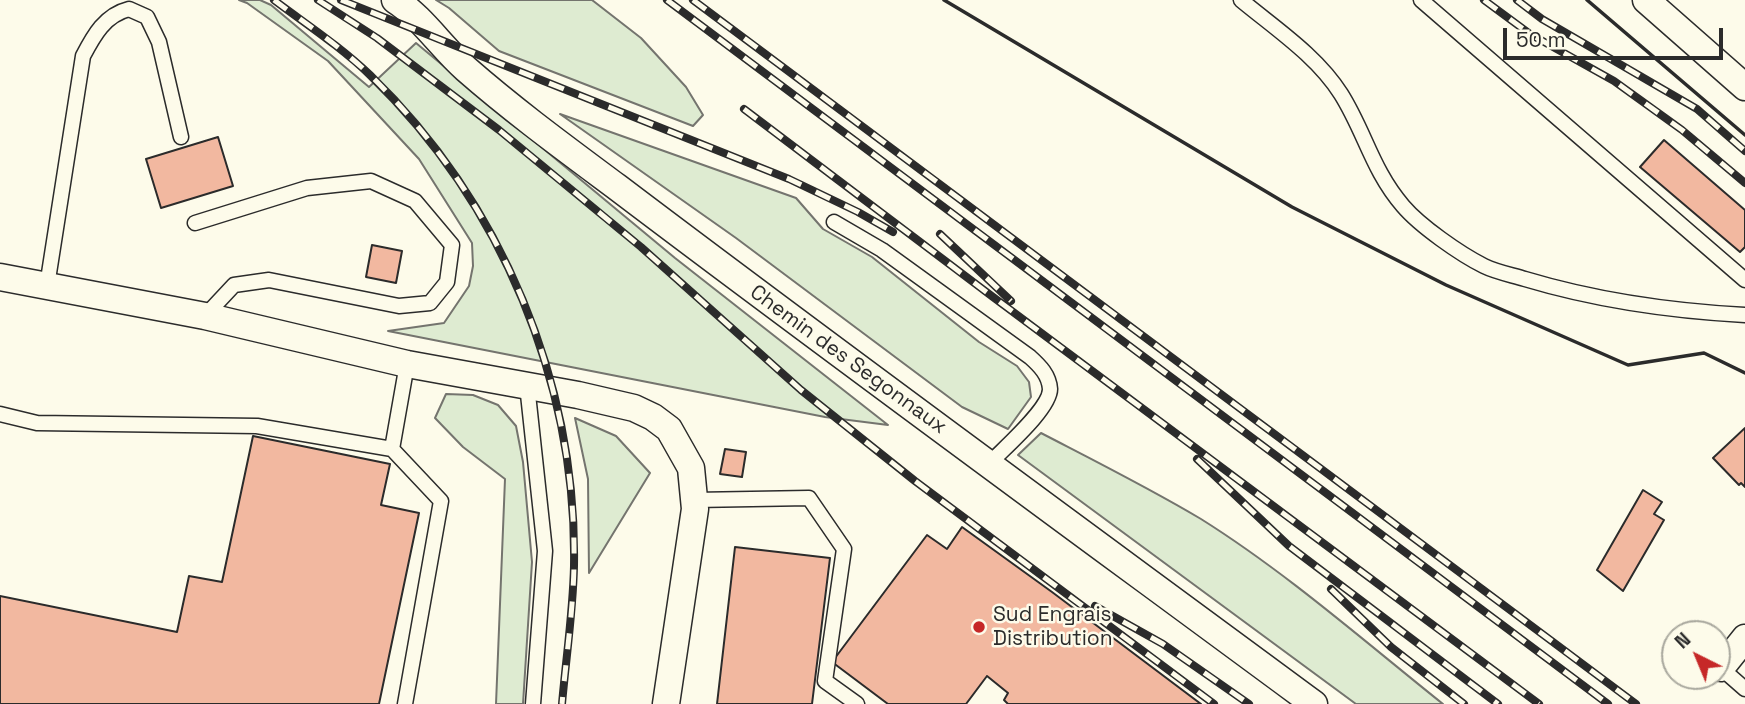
<!DOCTYPE html>
<html>
<head>
<meta charset="utf-8">
<style>
	body { margin:0 }
	#map { position:relative; width:1745px; height:704px; overflow:hidden; background:#fdfbea; font-family:"Space Grotesk",sans-serif }
	canvas { display:block }
	.north { position:absolute; left:1661px; top:620px; width:70px; height:70px; box-sizing:border-box; background:#fdfbea; border:2px solid #a9a89e; border-radius:50%; rotate:317deg; font-size:19px; font-weight:700; line-height:28px; text-align:center; color:#2b2b2b }
	.north::after { content:''; display:block; margin:auto; width:24px; height:32px; background:#c62828; clip-path:polygon(50% 0,100% 100%,50% 72%,0 100%) }
	.scale { position:absolute; left:1503px; top:28px; width:220px; height:32px; box-sizing:border-box; border:4px solid #2b2b2b; border-top:0; padding-left:9px; font-size:21px; line-height:24px; white-space:nowrap; color:#2b2b2b; -webkit-text-stroke:5px #fdfbea; paint-order:stroke }
</style>
</head>
<body>
<div id="map">
<canvas width="1745" height="704"></canvas>
<div class="north">N</div>
<div class="scale">50 m</div>
</div>
<script>
const ctx = document.querySelector('canvas').getContext('2d');
ctx.lineJoin = 'round';
function fill(path, color) { ctx.fillStyle = color; ctx.fill(path, 'evenodd'); }
function trace(path, color, width, dash) { ctx.strokeStyle = color; ctx.lineWidth = width; ctx.lineCap = dash ? 'butt' : 'round'; ctx.setLineDash(dash || []); ctx.stroke(path); }
function drawText(font, color, halo, rows, align = 'center') {
  ctx.font = font + ' "Space Grotesk",sans-serif'; ctx.lineWidth = 5; ctx.setLineDash([]); ctx.textBaseline = 'middle'; ctx.strokeStyle = halo; ctx.fillStyle = color; for (const [text, x, y, turn = 0] of rows) {
    ctx.save(); ctx.translate(x, y); ctx.rotate((+turn || 0) * Math.PI / 180); ctx.textAlign = isNaN(turn) ? turn : align; if (halo) ctx.strokeText(text, 0, 0); ctx.fillText(text, 0, 0); ctx.restore();
  }
}
const green = new Path2D(`
	M 239,0 L 260,0 L 271,5 L 369,87 L 416,43 L 675,258 L 888,425 L 825,417 L 388,331 L 444,323 L 469,286 L 473,266 L 472,243 L 419,159 L 328,61 L 247,3 Z
	M 436,0 L 592,0 L 641,38 L 686,87 L 703,115 L 693,126 L 499,51 L 449,8 Z
	M 560,114 L 796,198 L 823,229 L 872,257 L 979,342 L 1017,366 L 1029,382 L 1031,397 L 1008,429 L 962,407 L 736,238 Z
	M 446,394 L 473,395 L 498,405 L 516,426 L 523,462 L 532,562 L 523,704 L 496,704 L 505,479 L 463,447 L 435,418 Z
	M 575,418 L 616,436 L 650,473 L 589,573 L 588,479 Z
	M 1041,433 C 1095,461 1149,488 1201,519 C 1287,573 1364,641 1443,704 L 1356,704 L 1018,455 Z`);
fill(green, '#deebd1');
trace(green, '#74746e', 2);
const building = new Path2D(`
	M 218,137 L 233,186 L 161,208 L 146,159 Z
	M 1664,140 L 1745,210 L 1745,247 L 1740,252 L 1640,167 Z
	M 372,245 L 402,251 L 396,283 L 366,277 Z
	M 1745,428 L 1745,487 L 1741,483 L 1739,485 L 1713,458 Z
	M 253,436 L 390,464 L 381,505 L 419,513 L 379,704 L 0,704 L 0,596 L 177,632 L 189,576 L 222,582 Z
	M 725,449 L 746,452 L 742,477 L 720,474 Z
	M 1643,490 L 1662,502 L 1654,514 L 1664,520 L 1623,591 L 1597,570 Z
	M 962,527 L 1052,592 L 1201,704 L 1008,704 L 1004,700 L 1008,693 L 987,676 L 966,704 L 888,704 L 832,662 L 927,535 L 947,549 Z
	M 735,547 L 830,558 L 812,704 L 717,704 Z`);
fill(building, '#f2b8a0');
trace(building, '#2b2b2b', 2);
const lane = new Path2D(`
	M 1241,0 C 1276,29 1317,56 1341,94 C 1365,132 1372,170 1403,206 C 1420,226 1460,254 1484,266 C 1496,272 1512,275 1525,279 C 1595,300 1671,311 1745,315
	M 1421,0 L 1745,280
	M 834,222 L 882,250 L 1030,357 C 1040,366 1049,375 1050,389 C 1050,409 1003,449 989,464
	M 195,223 L 307,188 L 371,181 L 415,201 L 452,245 L 447,282 L 430,303 L 399,306 L 269,280 L 234,285 L 205,316
	M 47,286 L 83,56 C 94,35 105,15 129,9 L 147,17 L 159,42 L 181,137
	M 527,385 L 545,551 L 533,704
	M 0,414 L 37,423 L 257,426 L 392,449
	M 694,500 L 809,498 L 844,549 L 825,681 L 857,704
	M 1721,668 L 1745,689
	M 405,704 L 441,501 L 392,449 L 407,364`);
const street = new Path2D(`
	M 395,0 C 423,18 441,47 466,69 C 514,111 566,149 617,187 C 848,362 1081,532 1314,704
	M 1646,0 L 1745,87
	M 0,277 L 205,316 L 407,364 L 578,395 L 634,408 L 653,417 L 669,429 L 691,468 L 695,509 L 666,704
	M 1721,668 L 1745,638`);
trace(lane, '#2b2b2b', 17);
trace(street, '#2b2b2b', 29);
trace(lane, '#fdfbea', 14);
trace(street, '#fdfbea', 26);
const rail = new Path2D(`
	M 274,0 C 306,24 341,47 370,75 C 502,203 577,383 574,566 C 573,612 566,658 562,704
	M 318,0 L 377,38 L 499,130 L 641,247 L 801,390 L 915,481 L 1214,704
	M 341,0 L 789,179 L 858,212 L 893,232
	M 667,0 L 1608,704
	M 693,0 L 1636,704
	M 1484,0 L 1530,34 L 1614,81 L 1682,130 L 1745,183
	M 1517,0 L 1542,19 L 1697,109 L 1745,151
	M 744,109 L 993,297 L 1539,704
	M 940,234 L 1011,301
	M 1197,459 L 1289,546 L 1498,704
	M 1331,589 L 1391,647 L 1464,704
	M 1095,606 L 1163,644 L 1249,704`);
trace(rail, '#2b2b2b', 8);
trace(rail, '#fdfbea', 5, [16]);
trace(new Path2D(`
	M 944,0 L 1292,207 L 1446,285 L 1628,365 L 1704,353 L 1745,373
	M 1587,0 L 1745,135`), '#2b2b2b', 3.5);
for (const [x, y, r, color] of [
	[979,627,7,"#c62828"]
]) { const dot = new Path2D(); dot.arc(x, y, r, 0, 2 * Math.PI); ctx.fillStyle = color; ctx.fill(dot); trace(dot, '#fdfbea', 2.5); }
drawText('21px', '#2b2b2b', '#fdfbea', [
	["Chemin des Segonnaux",848,360,36]
]);
drawText('21px', '#2b2b2b', '#fdfbea', [
	["Sud Engrais",993,615],
	["Distribution",993,639]
], 'left');
</script>
</body>
</html>
